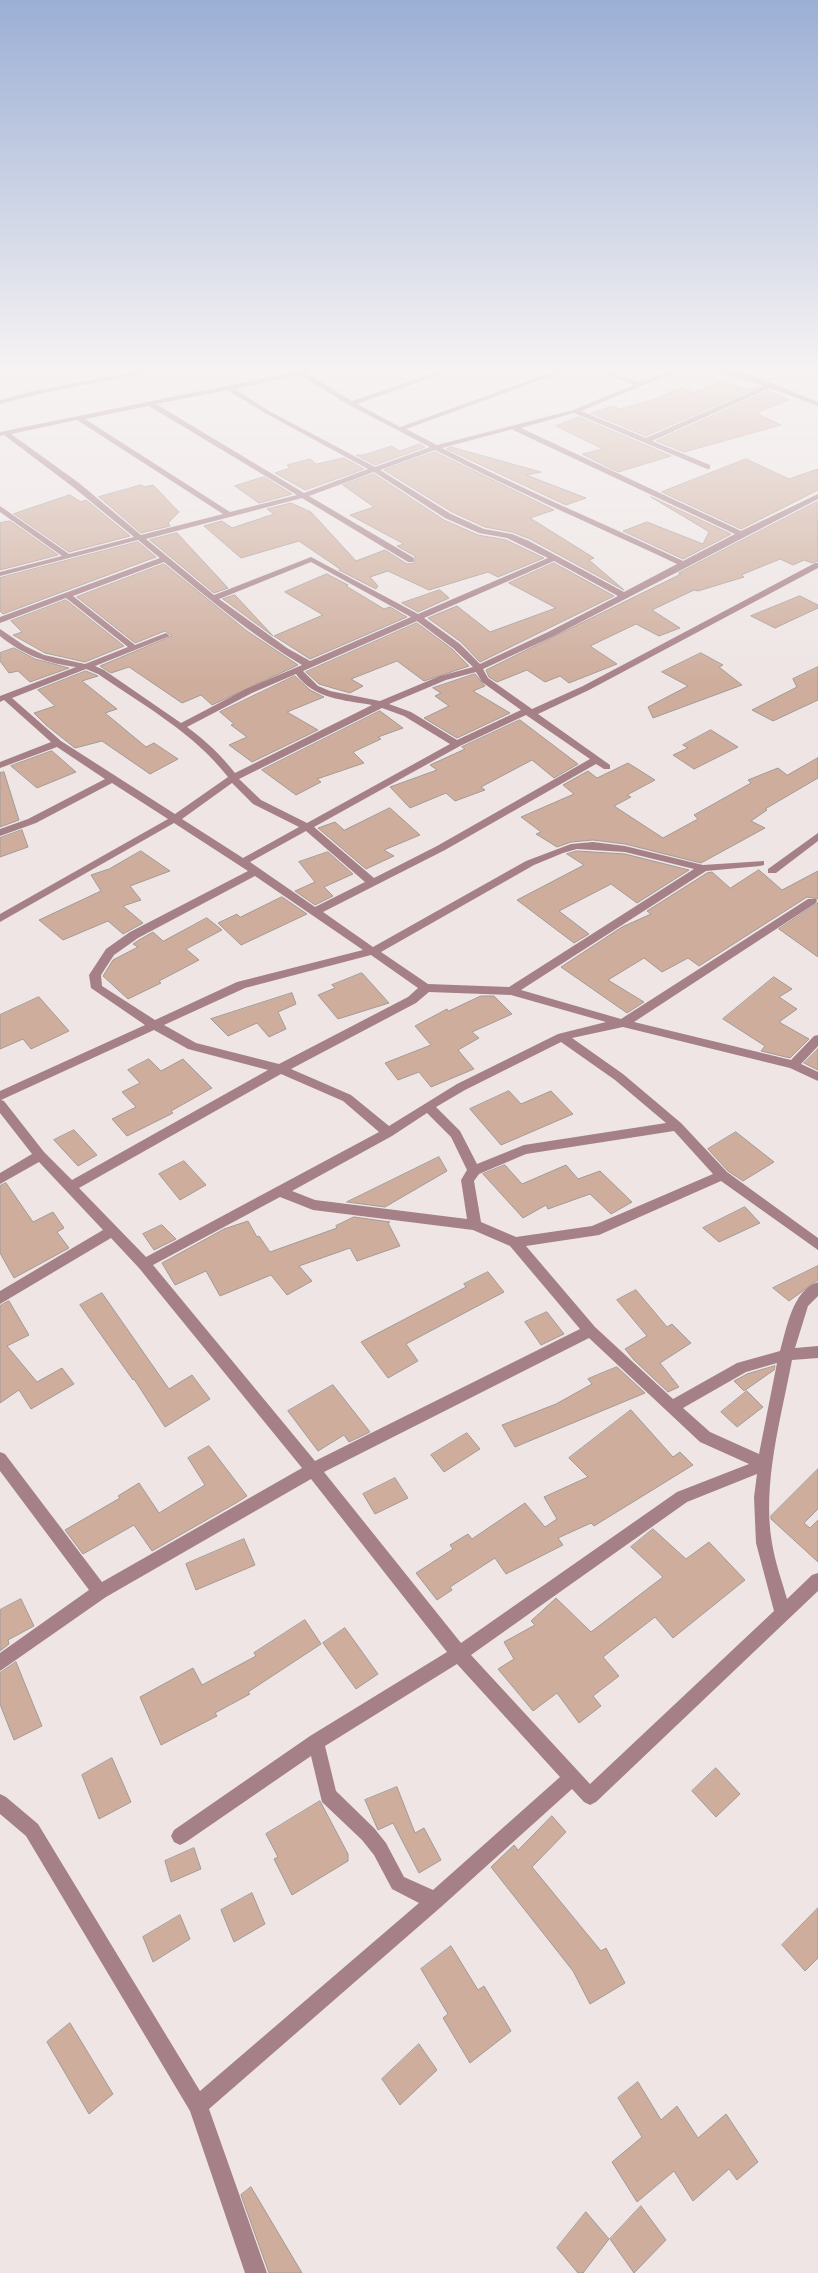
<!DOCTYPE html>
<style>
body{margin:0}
canvas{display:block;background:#eee5e4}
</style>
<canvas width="818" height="2273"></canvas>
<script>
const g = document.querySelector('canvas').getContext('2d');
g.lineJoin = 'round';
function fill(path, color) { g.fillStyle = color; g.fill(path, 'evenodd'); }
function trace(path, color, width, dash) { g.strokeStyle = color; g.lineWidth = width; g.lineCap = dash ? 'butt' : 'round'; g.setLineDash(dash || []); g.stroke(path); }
const building = new Path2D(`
 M723,381L748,390L758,387L646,436L591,413L613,406L619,409L650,401L682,388L693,393Z
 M768,391L789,400L756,413L781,425L684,452L657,441Z
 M579,417L671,456L618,472L582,454L603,449L556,426Z
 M420,444L425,447L375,465L356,455H364L392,446L399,451Z
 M451,447L541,472L526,475L586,498L566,505L447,449Z
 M435,452L554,510L530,518L594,558L589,560L624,590L530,539L512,532L485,527L452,512L384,470Z
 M344,458L364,469L305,490L275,473L290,468L287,465L310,459L316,464Z
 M746,459L789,479L818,469V490L741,529L662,492Z
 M374,474L444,520L478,535L506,540L544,558L498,577L488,572L429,590L388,571L370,577L378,586L376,589L339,570L340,569L299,541L241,558L204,526L222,521L232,528L274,514L267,509L291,503L311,512L356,561L385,550L407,564L415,563V556L397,546L404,544L350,515L374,507L343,485Z
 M264,477L292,494L259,503L235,486Z
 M142,485L144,487L153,485L179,512L168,523L170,526L141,533L99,497Z
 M70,495L81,502L86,500L130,536L69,552L14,514Z
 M651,497L731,534L683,559L623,531L647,522L703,544L709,532Z
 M817,502L818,561L812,563L804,560L793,565L780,559L741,575L744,577L698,591L694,590L652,610L680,628L659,636L636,624L590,646L617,664L569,683L560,676L545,682L527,670L497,682L489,677L486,670L681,574L679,573Z
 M10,521L58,555L0,570V523Z
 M177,533L228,588L214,593L150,540Z
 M138,542L156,557L3,614L0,611V578Z
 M554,563L614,596L480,662L461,642L428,618L457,606L490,632L556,608L509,583Z
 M164,564L247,631L298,665L212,705L201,695L182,703L129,667L111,673L100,666L172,636L165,631L135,643L77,597Z
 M327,574L348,585L346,586L384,609L390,607L407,617L310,659L274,636L323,615L285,592Z
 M440,590L449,598L418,612L402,603Z
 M235,595L273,636L223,599Z
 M800,596L818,605V608L775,628L751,616Z
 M66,600L124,646L85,662L45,653L13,635L22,632L11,621Z
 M417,623L452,649L469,666L424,681L397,661L351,679L363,686L350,693L319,684L306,672Z
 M14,648L35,659L69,668L30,682L18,671L9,673L0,661V653Z
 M701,653L723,665L719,667L742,685L653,718L648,707L688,686L662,672Z
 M818,667V700L773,721L752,710L797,687L793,679Z
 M86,671L98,676L82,681L117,709L105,713L146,747L154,743L178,759L150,774L102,741L75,748L46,725L34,713L55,706L38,690Z
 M475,674L485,686L473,691L510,713L457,738L424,718L449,706L435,696L441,693L433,688Z
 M295,676L310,690L324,697L287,712L318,730L252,762L229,745L247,737L231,725L234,724L220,712Z
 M380,711L403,728L378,737L381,739L353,752L364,763L317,779L321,782L296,795L262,770Z
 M520,720L578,764L554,778L532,760L481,787L485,790L455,801L446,793L410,808L390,787L437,770L430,765L465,749L462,747Z
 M711,730L738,747L694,769L673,755L688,748L683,745Z
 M52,751L76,772L37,788L11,766Z
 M818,758V778L765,809L767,810L751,821L765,828L701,863L625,844L593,840L571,842L557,847L536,834L541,832L521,817L574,794L563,785L588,771L597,778L628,763L655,780L627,795L631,797L614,806L663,838L698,819L694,815L751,783L748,780L778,768L787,775Z
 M4,772L19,820L0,827V773Z
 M390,808L420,835L384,850L394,856L366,869L318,828L335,822L344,830Z
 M22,830L28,847L0,857V838Z
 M141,851L170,871L130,886L141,900L123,906L143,923L123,934L108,921L63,940L39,920L101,891L91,875L109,869Z
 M577,851L625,854L689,870L637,903L611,884L559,911L589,934L574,943L517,900L584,865L567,854Z
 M328,852L353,874L324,887L333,896L315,905L295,891L315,882L299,862Z
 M759,870L782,890L818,871V899L807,897L699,966L688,958L662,972L644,958L608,980L644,1002L627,1013L561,967L622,927L651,914L647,911L707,873L712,872L730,888Z
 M282,897L307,914L241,945L218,923L237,914L240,917Z
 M818,903V957L779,929Z
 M207,918L222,930L186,949L199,960L159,981L161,983L128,999L103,976L113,960L138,947L133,944L139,940L153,932L163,941Z
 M362,973L389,1003L338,1019L318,995L335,988L332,985Z
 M774,977L792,989L779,997L797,1009L779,1022L809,1039L790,1058L761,1051L765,1046L723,1019Z
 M292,993L296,1004L278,1012L286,1029L269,1037L257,1023L228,1036L211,1019Z
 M481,996H494L512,1014L472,1032L479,1038L458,1050L474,1069L431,1087L419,1072L398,1080L385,1063L431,1045L415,1026L447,1009L448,1011Z
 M39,997L69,1031L31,1049L23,1039L0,1049V1015Z
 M818,1049V1070L804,1063Z
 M149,1059L161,1071L183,1059L212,1088L171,1111L173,1113L127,1136L112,1119L136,1107L122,1092L140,1083L128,1070Z
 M509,1091L521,1104L551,1091L573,1114L501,1145L470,1109Z
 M74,1130L97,1155L78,1166L54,1140Z
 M736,1132L774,1162L743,1181L728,1171L708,1149Z
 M439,1157L447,1171L385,1207L347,1202Z
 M184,1161L206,1185L180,1200L159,1174Z
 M505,1165L522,1184L566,1165L578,1179L600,1171L632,1202L611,1214L590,1194L548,1209L546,1205L523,1218L483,1174Z
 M6,1183L33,1222L53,1212L64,1228L57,1232L69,1248L14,1278L0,1253V1186Z
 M745,1207L760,1223L719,1242L703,1228Z
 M354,1217L390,1222L388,1223L400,1246L357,1261L350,1248L299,1266L312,1281L287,1295L271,1275L220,1296L206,1271L175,1285L162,1263L224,1229L248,1221L257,1237L259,1236L270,1252L337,1228L336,1226Z
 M162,1225L176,1239L154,1250L143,1234Z
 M818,1266V1280L789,1301L773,1288Z
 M488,1272L504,1292L406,1344L418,1361L388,1378L361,1342L466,1287L464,1284Z
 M636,1290L667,1327L672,1324L691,1343L660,1363L679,1387L668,1392L634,1360L625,1349L647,1336L617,1300Z
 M102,1293L169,1389L192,1375L210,1399L165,1427L134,1379L133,1380L80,1305Z
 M9,1301L29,1335L7,1346L37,1382L62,1368L74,1384L31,1409L19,1390L0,1403V1306Z
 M547,1312L564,1334L541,1345L525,1322Z
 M775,1366L774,1370L744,1391L734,1381L747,1374Z
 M617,1367L645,1393L515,1447L502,1425L556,1404L592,1384L588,1379Z
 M333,1385L370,1432L349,1442L344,1435L318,1451L288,1411Z
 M747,1391L763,1407L737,1427L721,1412Z
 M631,1410L673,1457L680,1452L693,1465L594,1526L591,1523L558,1538L563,1545L506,1574L495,1558L450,1587L452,1590L437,1600L416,1573L453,1549L450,1545L468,1534L472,1539L525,1503L545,1527L557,1519L544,1497L588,1477L569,1458Z
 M467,1433L480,1449L444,1472L431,1455Z
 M209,1446L247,1496L236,1503L152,1551L134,1525L83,1554L65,1530L120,1498L118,1496L139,1483L159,1513L205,1485L188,1458Z
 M818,1469V1509L804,1523L810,1528L818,1520V1562L771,1519V1516Z
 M395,1478L408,1498L375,1514L363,1494Z
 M653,1529L686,1559L709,1542L745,1580L673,1638L655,1617L603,1657L619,1676L593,1696L601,1706L579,1723L557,1693L533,1711L498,1669L514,1659L504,1642L535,1625L531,1621L556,1598L591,1632L663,1577L631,1547Z
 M244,1539L255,1565L196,1590L186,1564Z
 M21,1599L34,1626L8,1640L9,1644L0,1651V1610Z
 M305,1620L321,1644L248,1692L250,1694L215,1713L217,1716L161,1745L140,1697L193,1668L202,1685L256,1656L254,1653Z
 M345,1628L378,1674L356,1689L323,1643Z
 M16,1662L42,1726L14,1740L0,1704V1673Z
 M112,1758L131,1802L99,1819L82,1775Z
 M716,1768L740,1794L716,1817L692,1791Z
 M397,1787L415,1833L424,1828L441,1860L419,1873L393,1823L378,1830L365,1800Z
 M320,1801L348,1854V1861L292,1895L274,1859L278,1857L266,1834Z
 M552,1816L566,1832L532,1867L601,1951L606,1948L625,1983L590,2004L573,1971L491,1867L514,1845L518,1850Z
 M194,1848L201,1869L171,1882L165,1861Z
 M252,1893L265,1924L234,1942L221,1910Z
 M818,1908V1958L805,1971L782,1945Z
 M180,1915L190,1939L153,1962L143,1937Z
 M451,1946L478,1990L484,1986L511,2031L470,2063L443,2018L448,2014L421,1969Z
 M70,2023L113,2094L89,2114L47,2042Z
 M419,2044L437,2070L400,2105L382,2079Z
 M638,2082L661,2120L677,2106L698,2138L726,2114L758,2162L737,2180L729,2169L693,2201L674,2171L637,2202L612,2162L642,2137L618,2098Z
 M251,2187L302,2273H269L241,2195Z
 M641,2206L666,2240L634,2273L610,2239Z
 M586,2212L609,2239L583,2273H578L557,2248Z`);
fill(building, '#cead9c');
trace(building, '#a29b97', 1);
fill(new Path2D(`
 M9,366H21L0,372V368Z
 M167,366H180L43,393L0,404V400L43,389Z
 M312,366H320L306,373L352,401L455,366H464L357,404L400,427L570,366H579L406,429L437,445L573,410L634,385L587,366H596L639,383L681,366H690L581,411L646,438L764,386L702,366C741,366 782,388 818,402V406L770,388L652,441L710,465V469H707L574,413L521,428L741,531L818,494V499L554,636L483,669L488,678L532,709L583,686L815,563H818V568L589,690L538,714L610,765V769H604L596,764L445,850L323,912L373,947L526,861L571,844L593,842L625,846L703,865L764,861V865L760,866L706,871L521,990L621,1019L808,899H816L817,901L816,903L634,1022L791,1060L814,1036L818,1035V1046L801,1064L818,1072V1081L790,1068L623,1027L572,1038L623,1074L681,1123L727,1172L818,1238V1250L721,1181L599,1235L526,1246L595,1327L673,1399L737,1363L780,1351C787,1328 792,1291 818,1282V1296L808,1306L795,1348L818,1346V1358L792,1360C781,1419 762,1483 772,1543C775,1562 782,1581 787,1599L812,1575L818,1573V1591L596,1802L590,1805L584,1802L572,1789L441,1907L209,2109L267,2273H245L190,2111L26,1836L0,1814V1794L6,1797L38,1824L200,2091L419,1903L392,1889L374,1855L362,1840L322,1802L311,1756L186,1842L180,1845L174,1842L171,1836L174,1830L310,1736L447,1652L311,1479L106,1597L0,1671V1653L89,1590L0,1471V1452L5,1454L102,1582L302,1468L139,1268L111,1238L0,1304V1291L103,1230L39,1162L0,1184V1173L32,1154L0,1113V1091L145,1025L91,988L89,975L106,949L130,932L248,871L174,823L0,922V914L168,819L112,783L36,823L0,836V829L28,819L105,779L57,747L0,768V762L51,742L4,700L0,702V696L76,667C46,663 23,655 0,636V629L25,646L44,655L85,664L128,647L66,598L0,623V617L160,558L138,540L0,576V572L62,556L0,512V506L69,554L134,537L73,487L4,435L0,436V432L299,371ZM300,375L349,405L430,447L375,467L269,411L235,389ZM227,390L265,413L368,469L304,493L156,404ZM149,406L297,495L230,512L85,419ZM77,420L223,514L141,535L79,483L11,434ZM513,429V430L735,534L683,561C603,523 521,489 442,448ZM435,450C515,491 596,526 677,564L624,592L529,541L512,534L484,529L451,514L380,470ZM374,472L445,518L479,533L507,538L548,558L418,614L311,557L214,595L146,539L302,498L408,562H414V558L309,496ZM554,561L618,596L548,632L480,664L460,644L424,618ZM164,562C208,598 253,636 302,665L246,689L181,723L104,670L95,666L170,636L166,633L135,645L73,596ZM311,562L411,617L310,661L287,648L219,599ZM417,621L453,648L473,667L440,676L380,701L330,691L318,686L303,671ZM86,669L98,674C143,705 194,733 228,777L175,814L61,741L12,698ZM476,672L482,682L521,710L457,740L411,712L389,704L446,680ZM296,674C314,699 344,700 372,705L235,773C221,755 206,741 187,727L252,693ZM382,708L404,716L450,744L307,823L261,800L239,779ZM526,715L590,759L437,846L374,878L314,827L460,746ZM232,783L253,804L299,827L243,858L182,819ZM306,831L365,882L315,907L250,862ZM577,849L625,852L694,869L509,987L428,984L381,952L534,865L563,853ZM255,876L363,950L237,982L155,1020L102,986L101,975L114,955L138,938ZM371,955L418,988L408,997L279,1064L196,1043L164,1025L245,988ZM429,992L511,995L606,1022L558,1034L457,1084L389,1126L351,1095L291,1069L416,1003ZM154,1030L188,1049L268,1070L72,1180L44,1152L4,1101L1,1100ZM561,1042L615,1080L666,1123L524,1145L477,1164L460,1131L436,1107L465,1090ZM281,1074L343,1101L379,1132L146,1257L79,1188ZM427,1113L451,1137L467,1170L461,1180L467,1219L315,1200L292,1191L392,1136ZM674,1131L713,1174L592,1226L516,1237L481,1222L474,1181L479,1174L526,1154ZM280,1197L313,1210L473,1230L510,1246L580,1329L315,1461L153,1265ZM589,1338L700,1442L749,1464L677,1492L461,1643L324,1472ZM777,1363L759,1454L710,1432L683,1408L746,1372ZM757,1474L754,1497L756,1543L774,1611L590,1784L471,1655L687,1502ZM457,1664L560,1777L433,1890L404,1877L386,1843L374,1828L336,1791L325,1746Z
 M818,833V841L776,873H768V869Z`), '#a68087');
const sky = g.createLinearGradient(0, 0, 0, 684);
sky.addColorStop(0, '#9bafd5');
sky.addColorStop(0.54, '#f7f3f3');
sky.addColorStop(1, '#f7f3f300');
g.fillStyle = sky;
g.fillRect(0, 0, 818, 684);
</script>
